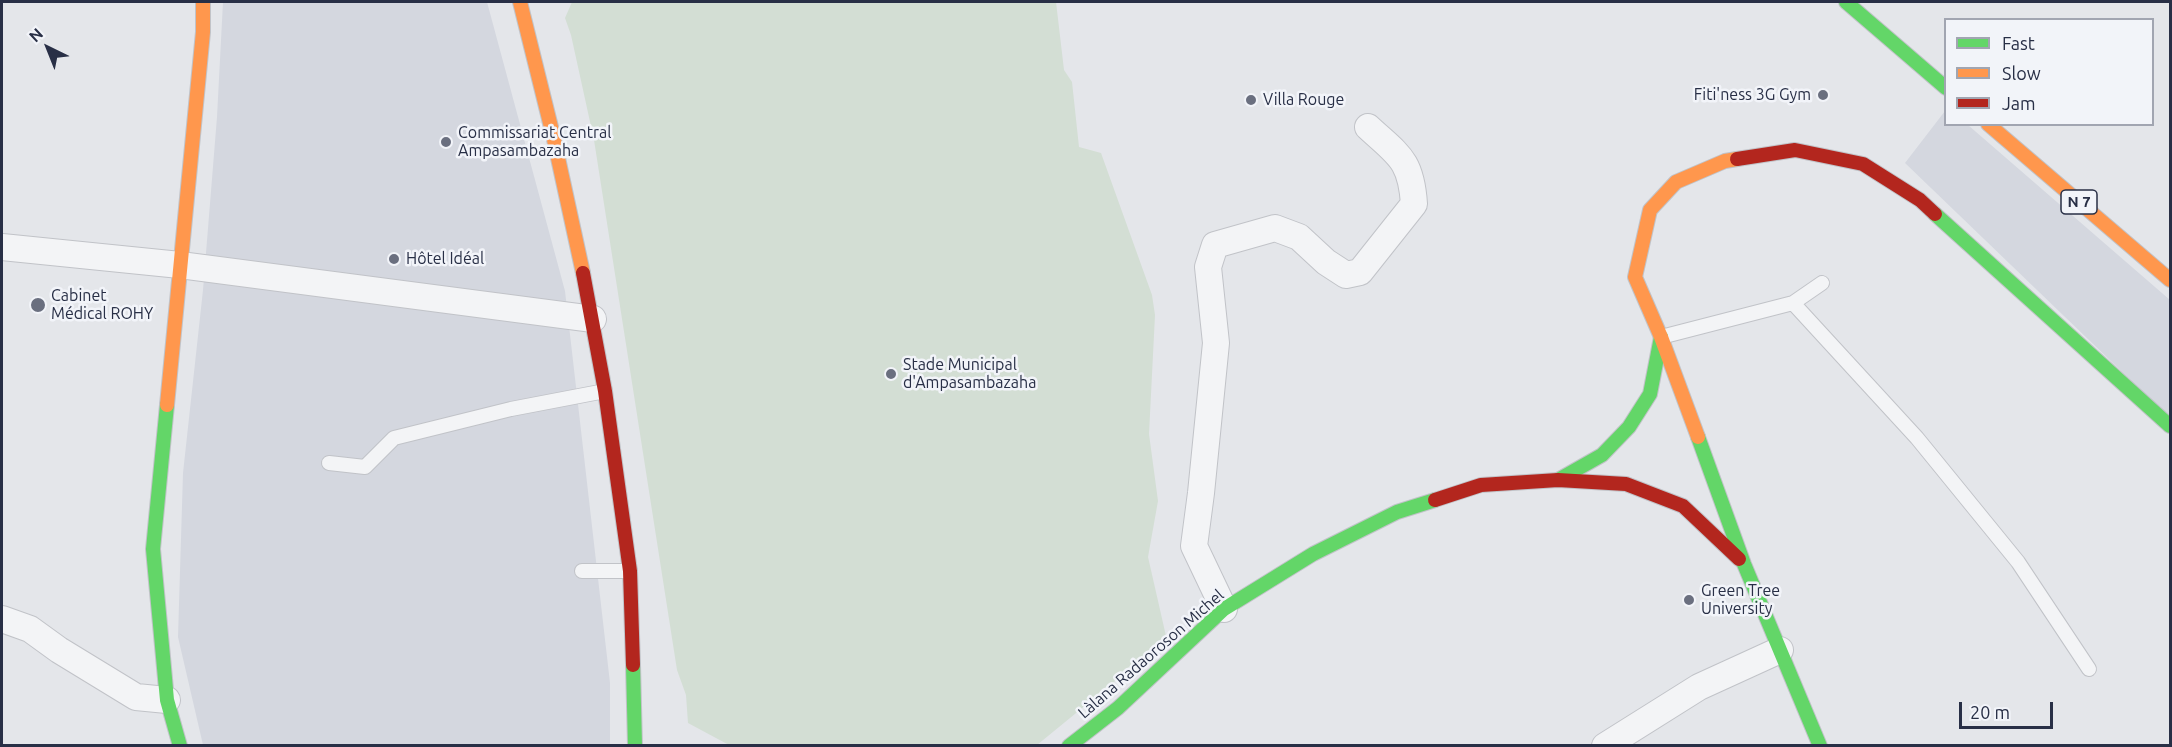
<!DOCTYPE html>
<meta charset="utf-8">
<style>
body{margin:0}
#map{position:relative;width:2172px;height:747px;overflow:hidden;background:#e4e6ea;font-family:Ubuntu,sans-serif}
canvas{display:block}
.frame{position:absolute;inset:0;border:3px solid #282f46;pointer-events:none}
.legend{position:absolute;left:1944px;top:18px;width:210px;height:108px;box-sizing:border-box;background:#f2f4f9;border:2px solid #a1a5b1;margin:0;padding:8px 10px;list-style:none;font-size:18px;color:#282f46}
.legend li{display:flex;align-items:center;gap:12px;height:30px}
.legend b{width:30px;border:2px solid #a1a5b1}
.north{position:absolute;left:18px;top:18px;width:60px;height:60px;-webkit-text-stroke:4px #f2f4f9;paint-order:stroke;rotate:317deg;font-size:16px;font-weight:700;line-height:24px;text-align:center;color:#282f46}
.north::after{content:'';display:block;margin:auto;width:21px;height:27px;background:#282f46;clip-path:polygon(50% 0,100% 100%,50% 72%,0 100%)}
.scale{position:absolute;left:1959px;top:702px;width:94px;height:27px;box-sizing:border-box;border:3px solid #282f46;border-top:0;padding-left:8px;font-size:18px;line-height:21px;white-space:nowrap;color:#282f46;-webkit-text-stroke:4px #f2f4f9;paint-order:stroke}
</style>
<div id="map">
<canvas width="2172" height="747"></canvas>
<div class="frame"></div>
<ul class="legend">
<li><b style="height:8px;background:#63d668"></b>Fast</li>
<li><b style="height:8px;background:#ff974d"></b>Slow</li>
<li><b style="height:8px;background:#b3261e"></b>Jam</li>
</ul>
<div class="north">N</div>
<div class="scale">20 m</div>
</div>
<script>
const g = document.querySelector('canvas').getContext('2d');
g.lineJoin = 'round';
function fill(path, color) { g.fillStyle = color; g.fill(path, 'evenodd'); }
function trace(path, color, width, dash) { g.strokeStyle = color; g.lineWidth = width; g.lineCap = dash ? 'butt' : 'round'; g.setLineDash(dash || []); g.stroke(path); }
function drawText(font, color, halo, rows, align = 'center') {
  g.font = font + ' Ubuntu,sans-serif'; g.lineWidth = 5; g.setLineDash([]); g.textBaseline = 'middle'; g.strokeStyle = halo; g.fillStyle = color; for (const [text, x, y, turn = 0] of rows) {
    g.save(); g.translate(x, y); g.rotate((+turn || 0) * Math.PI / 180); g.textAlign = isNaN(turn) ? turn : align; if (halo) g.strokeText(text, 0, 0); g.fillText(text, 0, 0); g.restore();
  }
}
fill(new Path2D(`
 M223,2H487L565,291L610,683V745H203L178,637L183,473L203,290L217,117Z
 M1945,111L1946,124L1968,125L2170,300V418L1905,163Z`), '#d4d7df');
fill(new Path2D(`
 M572,2H1056L1064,70L1072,82L1079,147L1101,153L1152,295L1155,315L1149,434L1158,501L1148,557L1166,636L1136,664L1037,745H729L688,723L686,695L677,670L594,140L571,35L565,18Z`), '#d3ded4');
const lane = new Path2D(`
 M1793,303L1917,438L2018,562L2089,669
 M1661,337L1793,303L1822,283
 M329,463L365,467L394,438L511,409L605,391
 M582,571H630`);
const street = new Path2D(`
 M2,247L180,265L593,319
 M1224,609L1194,546L1201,493L1216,343L1208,267L1215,245L1275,228L1299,237L1326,262L1346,275L1360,272L1414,204C1411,159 1398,155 1368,127
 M2,619L30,629L59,650L136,697L167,700
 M1605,746L1699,687L1780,650`);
const fast = new Path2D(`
 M1846,2L1946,88
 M1935,214L2170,426
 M167,405L153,549L167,700L180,746
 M1698,437L1744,564L1820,746
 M1558,480L1602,455L1629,427L1650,394L1661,337
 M633,665L635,746
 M1069,746L1118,708L1224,609L1313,554L1397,512L1435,500`);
const slow = new Path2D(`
 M520,2L553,135L583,273
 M1988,124L2170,280
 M167,405L203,32V2
 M1698,437L1661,337L1635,277L1650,210L1676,182L1725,161L1737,159`);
const jam = new Path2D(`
 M1737,159L1795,150L1863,164L1920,200L1935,214
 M583,273L605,391L630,571L633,665
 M1435,500L1481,485L1558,480L1626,484L1683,506L1739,559`);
trace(lane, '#c1c3c8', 16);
trace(street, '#c1c3c8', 28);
trace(fast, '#c1c3c8', 16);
trace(slow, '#c1c3c8', 16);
trace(jam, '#c1c3c8', 16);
trace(lane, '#f3f4f6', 14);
trace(street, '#f3f4f6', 26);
trace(fast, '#63d668', 14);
trace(slow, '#ff974d', 14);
trace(jam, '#b3261e', 14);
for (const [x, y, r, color] of [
 [1823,95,6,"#6a6f7f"],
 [1251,100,6,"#6a6f7f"],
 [446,142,6,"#6a6f7f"],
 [394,259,6,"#6a6f7f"],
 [38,305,8,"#6a6f7f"],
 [891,374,6,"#6a6f7f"],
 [1689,600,6,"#6a6f7f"]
]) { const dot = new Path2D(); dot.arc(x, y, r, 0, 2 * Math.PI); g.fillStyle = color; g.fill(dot); trace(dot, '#f2f4f9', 2); }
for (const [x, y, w] of [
 [2079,202,36]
]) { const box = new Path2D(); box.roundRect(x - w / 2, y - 12, w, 24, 4.5); g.fillStyle = '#f2f4f9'; g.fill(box); trace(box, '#282f46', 1.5); }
drawText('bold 15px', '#282f46', null, [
 ["N 7",2079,202]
]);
drawText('16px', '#282f46', '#f2f4f9', [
 ["Fiti'ness 3G Gym",1811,95,"right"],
 ["Villa Rouge",1263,100],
 ["Commissariat Central",458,133],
 ["Ampasambazaha",458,151],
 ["Hôtel Idéal",406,259],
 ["Cabinet",51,296],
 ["Médical ROHY",51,314],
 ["Stade Municipal",903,365],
 ["d'Ampasambazaha",903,383],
 ["Green Tree",1701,591],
 ["University",1701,609]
], 'left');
drawText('16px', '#282f46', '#f2f4f9', [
 ["Làlana Radaoroson Michel",1151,654,-41]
]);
</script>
